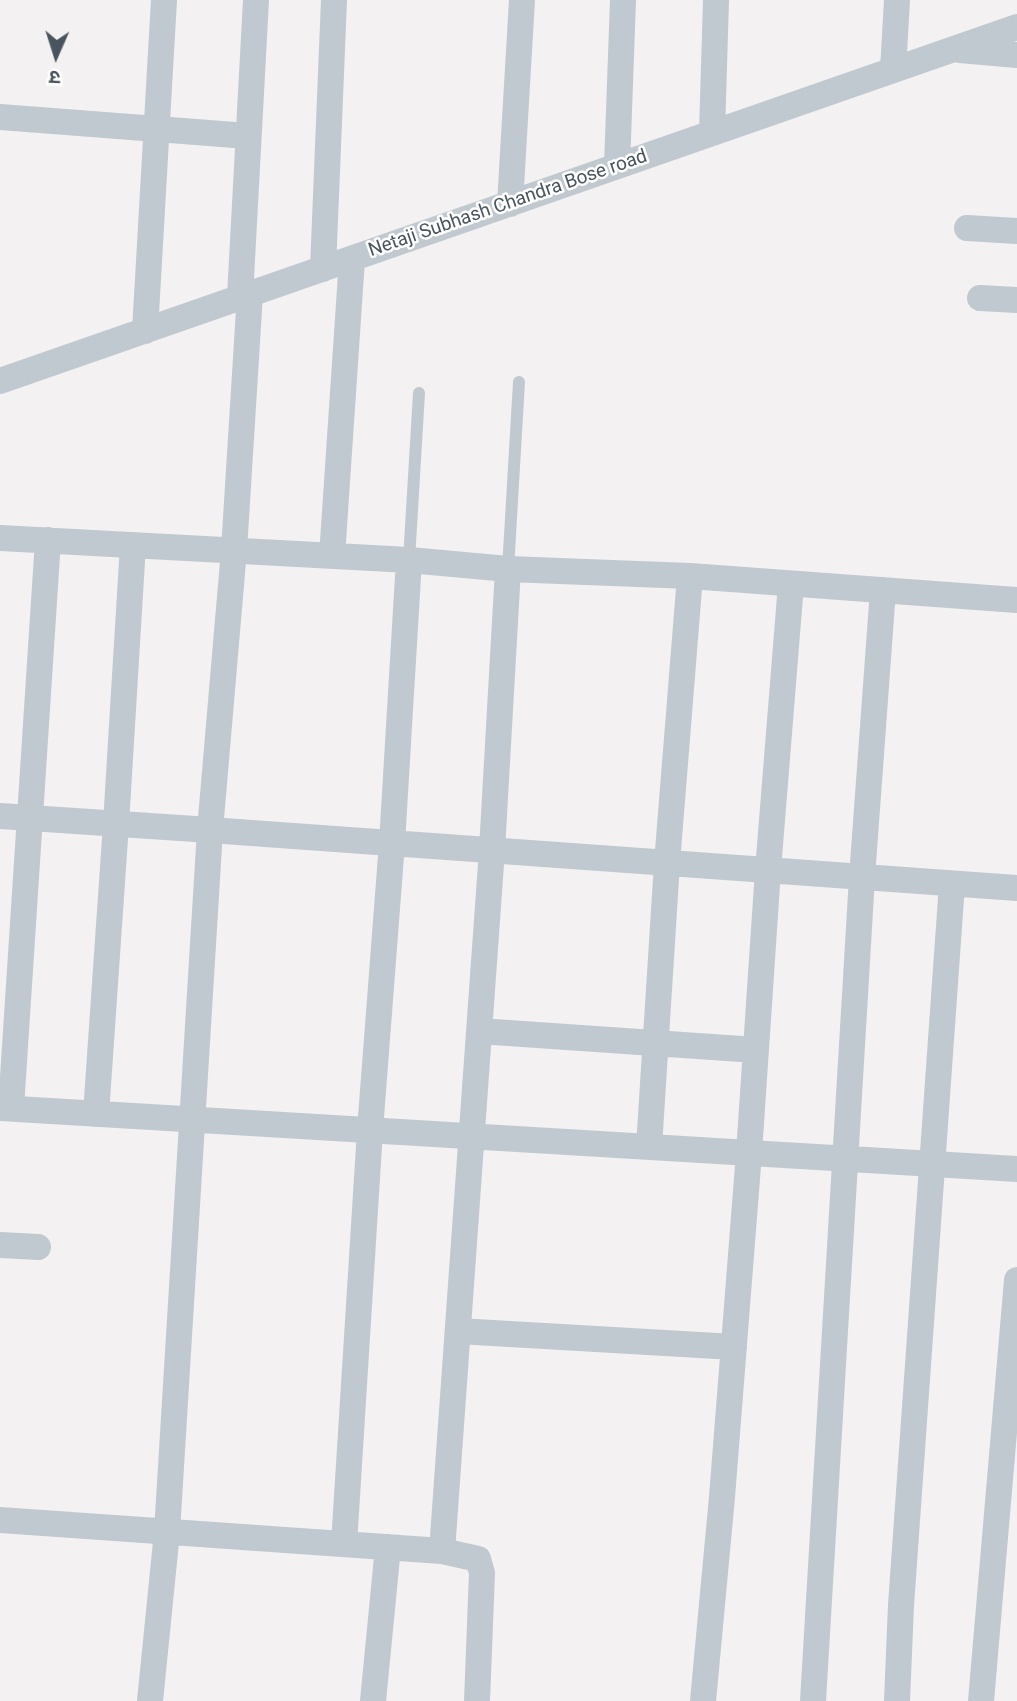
<!DOCTYPE html>
<meta charset="utf-8">
<style>
body{margin:0}
#map{position:relative;width:1017px;height:1701px;overflow:hidden;background:#f3f1f1;font-family:Roboto,"Noto Sans Devanagari",sans-serif}
canvas{display:block}
.north{position:absolute;left:21px;top:21px;width:70px;height:70px;-webkit-text-stroke:5px #fff;paint-order:stroke;rotate:183deg;font-size:19px;font-weight:700;line-height:28px;text-align:center;color:#49555e}
.north::after{content:'';display:block;margin:auto;width:24px;height:32px;background:#49555e;clip-path:polygon(50% 0,100% 100%,50% 72%,0 100%)}
</style>
<div id="map">
<canvas width="1017" height="1701"></canvas>
<div class="north">उ</div>
</div>
<script>
const g = document.querySelector('canvas').getContext('2d');
g.lineJoin = 'round';
function trace(path, color, width, dash) { g.strokeStyle = color; g.lineWidth = width; g.lineCap = dash ? 'butt' : 'round'; g.setLineDash(dash || []); g.stroke(path); }
function drawText(font, color, halo, rows, align = 'center') {
  g.font = font + ' Roboto,sans-serif'; g.lineWidth = 5; g.setLineDash([]); g.textBaseline = 'middle'; g.strokeStyle = halo; g.fillStyle = color; for (const [text, x, y, turn = 0] of rows) {
    g.save(); g.translate(x, y); g.rotate((+turn || 0) * Math.PI / 180); g.textAlign = isNaN(turn) ? turn : align; if (halo) g.strokeText(text, 0, 0); g.fillText(text, 0, 0); g.restore();
  }
}
trace(new Path2D(`
 M409,560L419,393
 M508,569L519,382`), '#bfc9cf', 12);
trace(new Path2D(`
 M960,50L1017,55
 M893,70L897,0
 M0,117L248,136
 M712,133L716,0
 M617,166L623,0
 M510,204L522,0
 M967,228L1017,231
 M323,269L334,0
 M240,297L256,0
 M980,298L1017,300
 M145,331L164,0
 M0,381L1017,27
 M0,538L409,560L508,569L690,576L1017,600
 M332,556L352,259
 M0,816L210,830L1017,888
 M479,1031L756,1050
 M0,1108L1017,1169
 M11,1108L48,540
 M96,1114L116,824L133,545
 M649,1147L667,863L690,576
 M0,1245L38,1247
 M458,1331L734,1347
 M0,1520L442,1551L478,1559L482,1573L477,1701
 M344,1544L370,1130L392,843L409,560
 M442,1551L492,850L508,569
 M150,1701L167,1532L210,830L234,550L250,294
 M373,1701L388,1547
 M703,1701L722,1497L749,1153L768,870L791,584
 M813,1701L862,877L883,590
 M897,1701L901,1605L952,884
 M981,1701L1017,1280`), '#bfc9cf', 26);
drawText('19px', '#49555e', '#fff', [
 ["Netaji Subhash Chandra Bose road",508,204,-19]
]);
</script>
